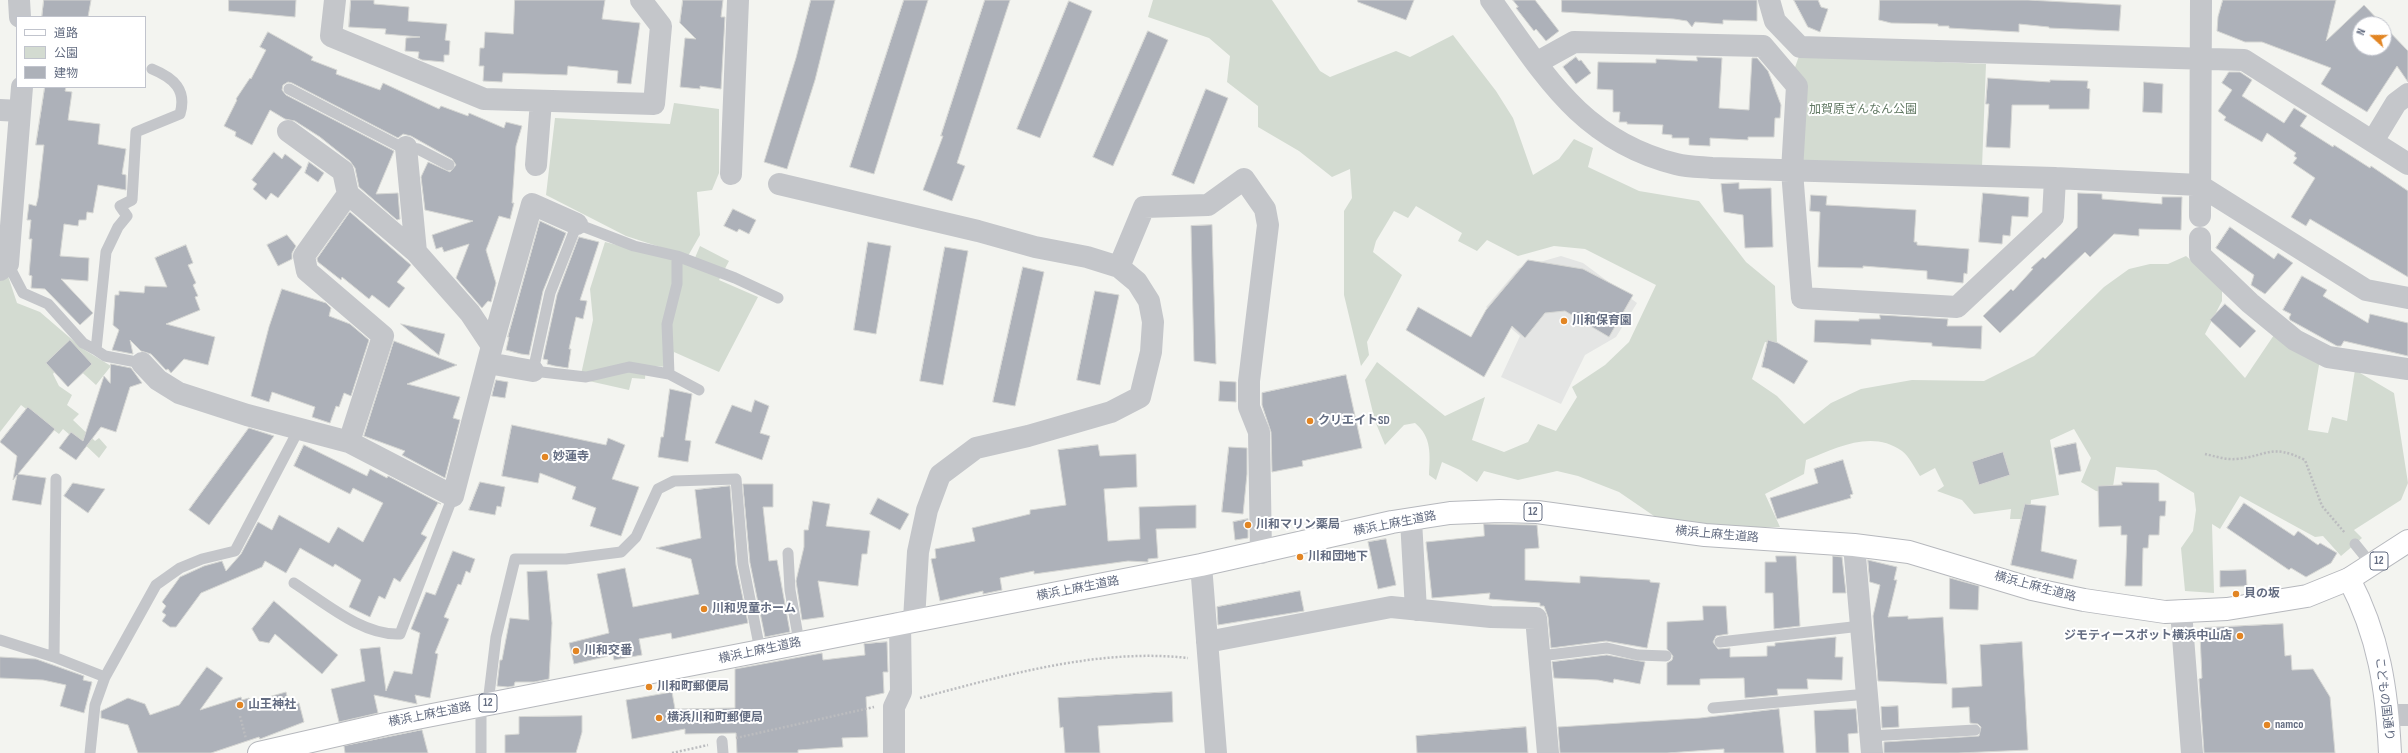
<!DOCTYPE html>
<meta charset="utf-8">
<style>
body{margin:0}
#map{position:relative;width:2408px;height:753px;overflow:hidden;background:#f3f4f0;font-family:"Sofia Sans Condensed","Noto Sans JP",sans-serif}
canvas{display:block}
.legend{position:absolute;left:16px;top:16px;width:130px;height:72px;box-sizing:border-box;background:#fff;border:1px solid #c1c4cd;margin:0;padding:5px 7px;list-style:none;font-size:12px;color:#636c81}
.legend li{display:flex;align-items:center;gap:8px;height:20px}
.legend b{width:20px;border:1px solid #c1c4cd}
.north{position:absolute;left:2352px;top:16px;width:40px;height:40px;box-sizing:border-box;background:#fff;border:1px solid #c1c4cd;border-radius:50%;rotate:291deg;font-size:11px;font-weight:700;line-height:16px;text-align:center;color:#636c81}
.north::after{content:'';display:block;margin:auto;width:14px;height:18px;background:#e28523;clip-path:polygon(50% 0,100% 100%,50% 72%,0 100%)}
</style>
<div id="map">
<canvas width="2408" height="753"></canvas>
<ul class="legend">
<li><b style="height:5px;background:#fff"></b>道路</li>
<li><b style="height:11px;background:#d3dbd1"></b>公園</li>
<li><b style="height:11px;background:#adb1b9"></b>建物</li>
</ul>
<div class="north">N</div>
</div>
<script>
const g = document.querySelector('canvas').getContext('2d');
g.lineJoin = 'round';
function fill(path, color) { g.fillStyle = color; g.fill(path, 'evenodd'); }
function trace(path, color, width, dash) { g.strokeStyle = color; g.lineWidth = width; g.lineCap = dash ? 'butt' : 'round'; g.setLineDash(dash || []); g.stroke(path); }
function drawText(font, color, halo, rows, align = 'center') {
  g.font = font + ' "Sofia Sans Condensed","Noto Sans JP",sans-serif'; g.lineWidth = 4; g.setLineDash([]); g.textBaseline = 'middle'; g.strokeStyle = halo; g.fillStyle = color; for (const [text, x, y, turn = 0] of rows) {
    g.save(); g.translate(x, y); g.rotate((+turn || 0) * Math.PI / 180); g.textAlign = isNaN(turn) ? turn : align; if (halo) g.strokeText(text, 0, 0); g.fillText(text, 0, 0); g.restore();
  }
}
fill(new Path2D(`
 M1561,256L1583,263L1637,303L1616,337L1585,355L1561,404L1501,377L1520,336L1486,307L1519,268Z`), '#e4e5e4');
fill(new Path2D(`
 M1153,0H1272L1320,71L1330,77L1396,51L1410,57L1453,35L1496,91L1513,118L1533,175L1559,159L1574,139L1593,148L1588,167L1639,191L1699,201L1746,262L1775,286L1777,344L1765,342L1752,379L1777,396L1804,424L1831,403L1861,389L1912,380L1984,381L2034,356L2104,287L2129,269L2150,264H2168L2186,256L2222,287V301L2205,334L2245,378L2276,332L2320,359L2308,430L2328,433L2332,417L2347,421L2355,370L2394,393L2408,483L2401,500L2354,530L2362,538L2341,556L2323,536L2315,537L2240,496L2220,529L2212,524L2214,593L2185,591L2181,548L2193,531L2196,510L2194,493L2156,470L2116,467L2112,493L2096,491L2081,482L2091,458L2074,429L2050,440L2059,495L2031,500L2030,519H2010L2011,509L1974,514L1962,500L1937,491L1944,486L1935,468L1920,476C1915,469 1909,456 1902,451C1872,429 1836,448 1806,460L1804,474L1765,494L1780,527L1707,528L1654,516L1619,492L1578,476L1557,471L1518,480L1484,471L1477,482L1460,470L1442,462L1436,480L1429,475C1430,455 1432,437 1415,423L1404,425L1385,445L1375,421L1365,380L1377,362L1445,416L1485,397L1472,440L1504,452L1528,442L1538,424L1556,431L1577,397L1572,387L1605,365L1629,342L1656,285L1585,249L1554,246L1518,256L1487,240L1477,251L1458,241L1462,233L1416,206L1408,218L1394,211L1376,241L1373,252L1402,275L1367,342L1369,355L1361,366L1344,295V211L1352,198L1350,169L1332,177L1299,151L1258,127V106L1227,82L1230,56L1209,38L1148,17Z
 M1799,56L1986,64L1982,167L1800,160L1793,73Z
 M674,103L719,109V173L712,190L697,192L700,235L688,256L626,236L546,195L555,118L670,124Z
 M605,242L681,261L691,267L700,246L729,261L719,280L758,297L719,372L674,352L673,367L646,366L645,379L632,378L629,390L580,379L593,320L590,289Z
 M0,272L7,273L17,303L40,312L83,349L111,366L96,385L64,356L53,374L59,386L72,395L67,405L79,414L73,420L95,441L99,438L107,447L99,458L79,439L77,441L63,429L59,434L21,405L0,432Z`), '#d3dbd1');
const building = new Path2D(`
 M44,0H91L88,17H42Z
 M229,0H296L295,17L229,11Z
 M351,0H374V4L409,7L408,21L447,24L445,40L450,41L449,55H444V62L422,60L418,58L419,52L405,51L406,38L420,37L385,34L386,29L349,27Z
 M515,0H605L602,19L640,23L631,84L617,83L618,71L568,66L567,75L503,73L502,82L483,81L484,66H479L480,48H484L485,32L513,34Z
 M683,0H723L721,17H725L721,89L700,86V89L680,87L685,38L696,39L680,23Z
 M811,0H835L815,80L787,169L764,162L796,58Z
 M904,0H928L874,174L850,167Z
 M985,0H1010L957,163L965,166L952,201L923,190L943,136H941Z
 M1358,0H1414L1406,20L1358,2Z
 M1513,0H1535L1559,31L1546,41L1536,29L1534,31L1516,8L1518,7Z
 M1562,0H1757V21L1723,20V24L1695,22L1692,27L1687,21L1674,19L1562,12Z
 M1794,0H1818L1821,7L1828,9L1820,32L1808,27Z
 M1880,0H2028L2121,5L2119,31L2049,28V27L2019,24V32L1949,28V26H1938V24L1891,23L1879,20Z
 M2223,0H2336L2326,41L2364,5L2382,24H2360V48H2384V26L2408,51V82L2397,66L2367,112L2321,84L2331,68L2262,42H2245L2217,31L2218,17Z
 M1069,1L1092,11L1040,138L1017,129Z
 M1148,31L1168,40L1113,166L1093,157Z
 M268,32L313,57L311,60L337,70L336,74L380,90L383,83L439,109L441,106L468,116L469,113L504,128L506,122L522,126L516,146L512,203H514L510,219L499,216L486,250L496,283L491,302L488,301L482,308L456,278L469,244L444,252L442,247L436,249L432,235L473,221L425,210L421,177L428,162L450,172L456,165L452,159L411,136L403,134L398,138L292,83L288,82L283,85L282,90L286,95L394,151L376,194L398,193L400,219L397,220L359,187L355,168L350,161L320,137L295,121L285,119L270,110L252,145L235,136L236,132L224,126L237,100L236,99L250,78L251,79L266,50L260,47Z
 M1576,57L1579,61L1581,60L1591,73L1576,84L1563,67Z
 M1697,57L1722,58L1719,108L1749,110L1752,58H1757L1768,71L1781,105L1780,118H1775L1774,137H1748V140L1710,138V146L1689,145V138H1672V135L1662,134L1663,125L1627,124V122H1619L1620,112H1613V90L1597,89L1598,62L1656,63V59L1697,61Z
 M2229,72H2240L2252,80L2242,96L2284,123L2294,108L2307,116L2300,126L2333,147L2334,145L2370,168L2371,166L2408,191V277L2310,219L2306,226L2291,217L2315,178L2293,163L2297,158L2294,156L2296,153L2267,133L2262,142L2224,120L2226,117L2218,111L2232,90L2222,83Z
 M1988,78L2050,82V80L2088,81L2087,88L2090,89L2089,109H2049V105H2012L2010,148L1986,147L1989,104H1986Z
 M2144,82L2163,84L2162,113L2143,112Z
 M45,87H66L65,91L72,92L68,120L100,124L98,144L126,149L122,174L126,175V190L98,185L93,213L87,212L86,220H79L78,226L64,224L60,256L89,258L88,281L61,279L93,313L80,325L45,289L31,288L32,276L29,275L32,239H29L31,220H27L29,204L36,206L38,198L44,145H36Z
 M1206,89L1228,98L1194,184L1172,175Z
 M274,152L282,159L285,154L302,167L278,198L271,193L266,200L253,189L257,184L252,180Z
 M309,162L324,173L318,182L305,173Z
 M1739,183V189L1771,188L1773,247L1745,248L1743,215L1724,212L1721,184Z
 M1983,193L2029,197L2028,217L2012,216L2010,236L2003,235L2002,244L1979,242Z
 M2078,193L2102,194V199L2162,204V197H2182L2181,230L2139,229V236L2114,234L2090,257L2085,252L2000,333L1983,316L2011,289L2013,291L2033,269L2031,268L2043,257L2045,259L2077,228Z
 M1811,195L1827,196L1826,205L1916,210L1914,242H1917V245L1969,249L1967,274L1964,273L1963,283L1927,279V271L1863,266V268L1818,267L1820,212L1810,211Z
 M733,209L756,220L749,234L739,229L737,232L724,226Z
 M350,212L411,265L397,282L405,288L389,308L372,295L369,299L342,277L341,280L318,262L317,259Z
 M540,221L566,233L543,291L529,355L521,354L506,350L509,337H508Z
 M1212,225L1216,364L1194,361L1191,226Z
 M2230,227L2274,259L2278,253L2293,263L2265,294L2251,285L2254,275L2216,248Z
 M287,235L296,246L292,253V259L278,266L267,245Z
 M579,237L599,242L580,300L587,301L583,319L576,317L569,349H571L568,368L555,366L547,364L548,360L543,359L557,295Z
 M868,242L891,246L876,334L854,330Z
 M186,245L193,263L188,265L196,283L193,285L198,296L195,297L200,310L166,324L215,337L208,365L184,359L171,373L168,369L166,370L151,354L141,351L130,340L133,354L112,350L119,330L113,325L115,295H119V291L144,293L145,286L167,287L155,258Z
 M945,247L968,251L943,385L920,381Z
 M1528,260L1583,269L1633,295L1609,337L1565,311L1545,313L1525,338L1512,326L1484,377L1406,330L1418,307L1471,337L1486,310Z
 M1023,267L1044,272L1015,406L993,402Z
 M2302,276L2327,290L2323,296L2368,323L2370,314L2408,323V356L2344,341L2341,346H2337L2290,320L2289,318L2291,314L2283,310Z
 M282,289L326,303L331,308L329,316L350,324L369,340L351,396L344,393L339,407L336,406L330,423L312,417L315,407L272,392L269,402L251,396L269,327Z
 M1095,291L1119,295L1100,385L1077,380Z
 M2225,304L2256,331L2240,348L2210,320Z
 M1880,315L1948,319L1947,326H1982L1981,349L1932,346V343L1871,339V345L1814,342L1815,320L1859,321V319H1880Z
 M401,324L445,334L439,355Z
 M70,340L92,364L68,387L46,363Z
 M1768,340L1778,343L1808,361L1794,384L1769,369L1762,367Z
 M394,341L457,365L407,384L460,397L453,418L460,420L445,478L402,455L405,451L364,436Z
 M111,364L131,368L142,383L130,387L116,432L101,427L76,460L59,448L71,432L83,441L104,376L110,383Z
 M1346,375L1362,448L1302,461L1303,466L1272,472L1271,432L1262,405V393Z
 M496,380L508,382L505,398L492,396Z
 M1220,381L1236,382V402L1219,401Z
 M670,389L692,394L685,440L691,441L688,462L658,457L661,437H663Z
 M755,400L769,406L760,433L770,436L762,460L715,443L732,405L751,412Z
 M28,407L55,429L18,474L46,478L41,505L12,500L17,475L13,480L17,456L0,442Z
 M512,425L606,445L608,438L625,445L612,479L639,487L621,536L590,526L596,508L572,499L576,487L540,473L538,483L502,476Z
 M249,428L274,436L209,525L189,510Z
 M2076,443L2081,471L2059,475L2054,448Z
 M304,445L367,476L370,469L387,478L388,476L441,504L438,503L421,534L427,537L400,582L394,578L385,599L379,596L370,617L349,607L361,580L335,564L333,567L300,548L286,573L265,561L262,567L201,593L176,627H170L162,621L166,615L162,612L166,606L162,602L180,577L204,566L222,561L226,571L241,554L258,522L272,530L279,515L329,543L338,527L363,542L383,503L353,488L350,494L294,466Z
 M1098,445L1100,456L1136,454L1137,487L1104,489L1108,541L1140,539L1139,507L1196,505V528L1156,529L1158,558L1148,559V562L1128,561L1034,574V571L1000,578L1002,590L983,594V591L940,601L931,559L936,558L935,549L975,541L972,528L1030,514V510L1066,505L1058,450Z
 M1229,447L1247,448V474L1243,514L1222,512Z
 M2003,452L2010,475L1979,485L1972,462Z
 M1843,460L1853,494L1850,495L1851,498L1777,519L1770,498L1818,483L1814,469Z
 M480,482L505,487L501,507L497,506L495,515L469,510Z
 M2122,482L2159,483V501H2166L2165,516H2160L2159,535H2149L2148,548H2143L2142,586H2125L2127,535H2121V526L2099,527L2098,486L2122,485Z
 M73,483L105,489L88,513L64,496Z
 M743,484H773V507H763L769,561L777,560L790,632L765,637L750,563Z
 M730,486L736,565L748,623L672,639L671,633L639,639L642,655L614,660L613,655L574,664L569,643L609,633L597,574L625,568L633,607L699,594L691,559L656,548L701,538L695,490Z
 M878,498L909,514L900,530L870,514Z
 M813,501L830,504L826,526L870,531L867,554H862L858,586L818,581L824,617L802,620L796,581L804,547V530H808Z
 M2244,503L2294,536L2298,531L2318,545L2320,543L2337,553L2331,563L2306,577L2291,568L2289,570L2227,528Z
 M2025,504L2046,506L2041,551L2077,560L2073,579L2011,565Z
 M1248,519V538L1235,540L1233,522Z
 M1484,524L1537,525L1539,548L1525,549V580L1580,583V576L1650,580V582L1660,583L1647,648L1606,641L1551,648L1548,617L1544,606H1540V603L1489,599L1490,593L1432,598L1426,542L1484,536Z
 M1386,539L1396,585L1378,589L1368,542Z
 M453,551L475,559L470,573L466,571L461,585L458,584L444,617L449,619L435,653L438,654L430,698L415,695L417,704L374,695L378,713L339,722L331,689L365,681L360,649L380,647L386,691L394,671L412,674L420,633L411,629L426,592L435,595Z
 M1776,556H1796L1800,626L1774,629L1773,593H1765V562H1776Z
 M1833,556L1842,557L1846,593H1833Z
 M1868,560L1897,567L1894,580H1897L1888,617L1908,616V619L1943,617L1947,684L1878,681L1873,616L1880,585L1870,582Z
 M2246,570L2247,586L2220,587V571Z
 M547,571L552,623L549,679L534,682H515L514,686L508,687L497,686L500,660H502L510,618L529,620L527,572Z
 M1950,578L1979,586L1978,610L1950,609Z
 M1300,591L1304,611L1218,625L1217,607Z
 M274,601L338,655L322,674L275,634L269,643L259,641L252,629Z
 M1703,606H1726L1728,634L1716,636L1713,642L1718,649L1730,648V657L1767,656V646H1775V643L1836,637L1835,657H1843L1842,680L1807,679L1808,689H1777L1778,695L1745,698L1744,678L1700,679V685H1667V663L1672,660L1673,656L1667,649V622L1703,620Z
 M2283,624L2285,656L2291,655L2292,670L2313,669L2330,697L2335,753H2204L2199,679L2202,678L2200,635L2205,634L2204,628Z
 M887,642L888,672H883L884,693L866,697L868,737L842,738L843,747L798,750V753H737L736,733L685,734V729L632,739L626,700L672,692L675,709L735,708V669L822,653L823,660L865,655L864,644Z
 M2022,642L2028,750L1958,753H1884V742L1979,736L1981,727L1978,724L1970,723L1969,707L1952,708V688L1982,686L1980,645Z
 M1607,655L1645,662L1640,684L1614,679L1613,683L1598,680L1554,678L1552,662Z
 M0,657L36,659L84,676L83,680L92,682L84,713L60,706L66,685L43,680L0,678Z
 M207,667L223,678L200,710L241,697L242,700L249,698L251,702L286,692L289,705L299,703L304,722L260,739L259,737L211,753H138L128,725L101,718V711L128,698L145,704L150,715L179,705Z
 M1172,692L1173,722L1098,726L1100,753H1065L1063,727L1060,728L1058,698Z
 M1898,706L1899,727L1882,728L1881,707Z
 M1779,709L1784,753H1724V749L1667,753H1560L1558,727L1700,718Z
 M1856,709L1858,733L1848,734L1849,753H1816L1814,711Z
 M582,716V732L576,753H505V735L519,734V717Z
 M1526,727L1528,753H1417L1416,736Z
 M422,730L428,753H345L344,746Z`);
fill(building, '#adb1b9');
trace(building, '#d5d6d3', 1);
const secondary = new Path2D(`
 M2349,579C2379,636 2387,690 2390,753`);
const primary = new Path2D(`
 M259,753L386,724L1201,565L1392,522L1450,513L1500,511L1537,512L1705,535L1854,545L1909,552L2032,589L2084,600L2165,612L2227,609L2307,596L2349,579L2408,541`);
trace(secondary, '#b8bac0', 24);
trace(primary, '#b6b8bd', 24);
trace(new Path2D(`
 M2205,454C2214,456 2226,460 2236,459C2269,456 2270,443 2305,460L2322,506L2345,533
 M920,698C1006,675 1099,648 1188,658
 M240,716L246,739
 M736,738L874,707
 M672,753L708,745`), '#bbbcbf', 2.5, [2, 2]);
trace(new Path2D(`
 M289,89L399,146L418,149L449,165
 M8,264L23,293L48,304L83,343L96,350
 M142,363L105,356L96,350L106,252L118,227L127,216L120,206L132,200L136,132L180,114C187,90 174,78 152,69
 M669,374L667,324L677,284V256
 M699,390L669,374L629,367L586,377L533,371L550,293L577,224L634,246L677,256L735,278L778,298
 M2355,544L2372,565
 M788,553L790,590L799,642
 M294,583C325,603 363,636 400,634L453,496
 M0,640L54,657L105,677
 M1720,642L1861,626
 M1540,656L1607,648L1638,655L1666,656
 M54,657L56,479
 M488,703L496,637L515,559H566L621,552L636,537L658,489L674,481L736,479L743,564L760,650
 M481,705V753
 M1713,708L1867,694
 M1870,736L1975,730
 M722,741L723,753
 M90,753L95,705L105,677L156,585L180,568L202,559L235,551L300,427`), '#c4c6ca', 11);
trace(new Path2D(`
 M19,0L20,17
 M335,0L331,36L484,99L654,104L661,26L641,0
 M1491,0C1545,75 1581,140 1676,164C1688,167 1701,167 1712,168L2055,178L2199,185L2366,290L2408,298
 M1769,0L1775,21L1800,47L2244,60L2408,164
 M1536,63L1574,42L1763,46L1797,86L1792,171L1802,298L1957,307L2053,217L2055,178
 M0,110L20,111
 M288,131L343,171L348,194L416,252L470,313L492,346
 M2373,141L2396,103L2408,94
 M406,147L416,252
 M536,165L541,101
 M731,174L738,0
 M779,184L978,231L1035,247L1087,257L1119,267L1137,282L1149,301L1153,322L1151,352L1140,397L1111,412L1028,436L976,448L940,475L927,510L918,552L914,620
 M348,194L304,256L307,271L383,336L349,442
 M2200,216L2201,0
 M2200,238V255L2250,303L2295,340L2328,357L2408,369
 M1119,267L1144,207L1208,205L1244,179L1265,209L1268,225L1249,381V407L1259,432L1261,553
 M0,270L8,264L22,87
 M142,363L158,380L179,393L247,415L349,442L453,496L492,346L532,204L577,224
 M488,363L533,371
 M1411,520L1416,610
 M1854,545L1872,753
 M1201,565L1216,753
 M2181,611L2192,753
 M1207,642L1391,607L1491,617L1536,618L1548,753
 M2388,715H2408
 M894,753V707L901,692L900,623`), '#c4c6ca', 22);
trace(secondary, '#fff', 22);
trace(primary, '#fff', 22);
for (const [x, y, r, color] of [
 [1564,321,4,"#e28523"],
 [1310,421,4,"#e28523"],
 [545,457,4,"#e28523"],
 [1248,525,4,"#e28523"],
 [1300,557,4,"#e28523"],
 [2236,594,4,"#e28523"],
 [704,609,4,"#e28523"],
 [2240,636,4,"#e28523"],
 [576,651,4,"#e28523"],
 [649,687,4,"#e28523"],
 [240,705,4,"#e28523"],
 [659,718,4,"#e28523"],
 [2267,725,4,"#e28523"]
]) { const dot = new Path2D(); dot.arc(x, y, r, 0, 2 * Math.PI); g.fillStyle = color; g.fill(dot); trace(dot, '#fff', 1.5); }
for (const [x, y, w] of [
 [1533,512,18],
 [2379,561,18],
 [488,703,18]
]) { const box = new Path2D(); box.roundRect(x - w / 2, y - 9, w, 18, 3); g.fillStyle = '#fff'; g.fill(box); trace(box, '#636c81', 1); }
drawText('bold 11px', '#636c81', null, [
 ["12",1533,512],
 ["12",2379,561],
 ["12",488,703]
]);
drawText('12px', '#627964', '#fff', [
 ["加賀原ぎんなん公園",1863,110]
]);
drawText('bold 12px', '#636c81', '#fff', [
 ["川和保育園",1572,321],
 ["クリエイトSD",1318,421],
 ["妙蓮寺",553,457],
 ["川和マリン薬局",1256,525],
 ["川和団地下",1308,557],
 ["貝の坂",2244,594],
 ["川和児童ホーム",712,609],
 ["ジモティースポット横浜中山店",2232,636,"right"],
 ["川和交番",584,651],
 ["川和町郵便局",657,687],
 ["山王神社",248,705],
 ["横浜川和町郵便局",667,718],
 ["namco",2275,725]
], 'left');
drawText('12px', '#636c81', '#fff', [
 ["横浜上麻生道路",1395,524,-11],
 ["横浜上麻生道路",1717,535,5],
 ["横浜上麻生道路",2035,587,15],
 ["横浜上麻生道路",1078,589,-11],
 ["横浜上麻生道路",760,651,-12],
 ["こどもの国通り",2384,699,83],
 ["横浜上麻生道路",430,715,-11]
]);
</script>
